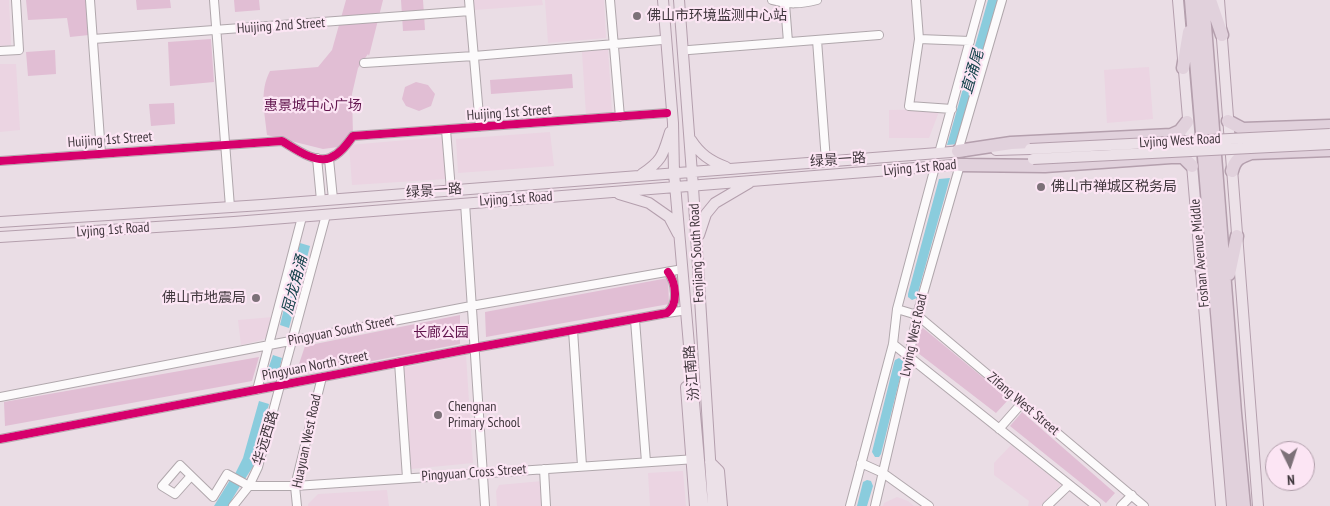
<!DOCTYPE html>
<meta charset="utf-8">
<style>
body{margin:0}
#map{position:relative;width:1330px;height:506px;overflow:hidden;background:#eadde5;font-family:"PT Sans Narrow",sans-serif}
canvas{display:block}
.north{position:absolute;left:1265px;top:441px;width:50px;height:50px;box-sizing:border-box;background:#fce5f4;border:1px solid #b19fab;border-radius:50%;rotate:176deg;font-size:14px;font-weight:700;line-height:20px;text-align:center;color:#40373d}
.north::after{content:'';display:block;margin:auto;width:18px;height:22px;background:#7c7178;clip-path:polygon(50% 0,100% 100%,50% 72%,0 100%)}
</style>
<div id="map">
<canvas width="1330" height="506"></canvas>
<div class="north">N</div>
</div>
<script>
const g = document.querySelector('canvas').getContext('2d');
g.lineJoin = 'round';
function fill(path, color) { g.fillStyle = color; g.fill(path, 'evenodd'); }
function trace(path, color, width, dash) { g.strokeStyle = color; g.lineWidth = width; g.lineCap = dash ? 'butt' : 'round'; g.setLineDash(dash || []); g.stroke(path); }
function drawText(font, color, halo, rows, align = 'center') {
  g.font = font + ' "PT Sans Narrow","Noto Sans SC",sans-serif'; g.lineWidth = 4.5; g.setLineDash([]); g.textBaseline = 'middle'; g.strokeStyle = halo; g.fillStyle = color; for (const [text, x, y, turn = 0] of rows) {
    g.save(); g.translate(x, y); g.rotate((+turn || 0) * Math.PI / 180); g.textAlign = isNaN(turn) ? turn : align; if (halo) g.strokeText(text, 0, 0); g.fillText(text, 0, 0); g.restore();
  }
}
fill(new Path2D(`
 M0,0H9L11,45L0,46Z
 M473,0H542L543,5L474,10Z
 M545,0H604L606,38L548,43Z
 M608,49L612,112L586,115L582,52Z
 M0,64H16L20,130L0,132Z
 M1149,67L1153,119L1107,123L1104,70Z
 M940,109L929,138H889V110Z
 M550,132L554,166L458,173L456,139Z
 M442,137L446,179L352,185L349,145Z
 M273,317L267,337L262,340L241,345L238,320Z
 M466,355L473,463L411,469L404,368Z
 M1011,445L1061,485L1041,506H1028L1029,501L994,475V463Z
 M683,471L686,506H650L648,473Z
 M543,481L544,506H497L496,491L499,485Z
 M387,490L389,506H308V504L318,494Z
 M897,497L908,501L914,506H883L884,503Z`), '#ebd4e2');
fill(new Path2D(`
 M26,0H86L89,35L70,37L67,18L28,20Z
 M136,0H170L171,8L137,10Z
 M234,0H259L260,10L235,12Z
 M346,0H383L369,56L368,54L358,68L352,94L353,136L338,147L323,149L267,135C265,113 259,92 270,71L318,67L332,50Z
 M401,0H423L425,30L403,31Z
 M211,39L214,82L170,86L168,42Z
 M55,50L56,74L28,76L26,52Z
 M572,74L573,88L491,94L490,80Z
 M416,82L428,85L435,94L431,106L419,111L406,106L402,99L405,87Z
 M174,103L175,124L151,126L149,104Z
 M668,278L669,304L486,337L485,312Z
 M460,315V344L295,376L305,346Z
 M923,328L1009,399L996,413L918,353L915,347L919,331Z
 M259,357L252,381L5,426L4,402Z
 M1022,412L1115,493L1106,503L1010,426Z`), '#e1bed4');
fill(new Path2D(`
 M988,0H998L958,144L947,145Z
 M950,178L917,296V298L912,300L908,297V294L939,179Z
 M300,243L310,246L289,328L280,325Z
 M273,355L282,358L278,375L267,372Z
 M899,358L904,362L881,454L879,457H875L872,452L894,363L895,360Z
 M259,401L269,404L254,465L245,479L235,474L243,458Z
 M230,480L240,486L228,506H214Z
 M867,480L871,481L873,486L867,506H857L863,482Z`), '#8accdd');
const minor = new Path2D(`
 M90,0L101,153
 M214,0L230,207
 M469,0L480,127
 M610,0L620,117
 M772,0C788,5 801,4 817,0
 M916,0L919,39L909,106L952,109
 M785,4L788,42
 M93,39L470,11
 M919,39L970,41
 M817,40L826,161
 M689,50L879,35
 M0,51L19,50L16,0
 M364,63L474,56L662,40
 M446,130L451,190
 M958,151L1002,0
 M939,153L981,0
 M317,158L321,200
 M329,159L333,199
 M0,161L282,141C294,148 315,164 330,158C340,154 347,144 353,136L667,113
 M465,203L485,506
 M897,309L917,315L1144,506
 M667,313L681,311
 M635,320L646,462
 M573,330L582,466
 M893,344L1096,506
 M399,362L407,478
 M257,390L302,217
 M0,397L471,306L683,269
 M999,429L1022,403
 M0,439L474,348L667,313C679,304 676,283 668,272
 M861,463L883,473L929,506
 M544,469L546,506
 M191,476L175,494L162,486L180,465L213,497L227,474L249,486H295L696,459
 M233,506L249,486L258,467L326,215
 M297,506L295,486L322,377
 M850,506L893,344L897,309L935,167
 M875,506L905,378L917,315L960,165
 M1047,506L1069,485
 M1121,506L1132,495`);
const major = new Path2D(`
 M663,0L673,123L674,173L703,506
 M679,0L693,187L713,506
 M1178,0L1221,506
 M1219,0L1258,506
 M691,140C700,154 710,161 726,167
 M996,150L1030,149
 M642,174C663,160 663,154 670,132
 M619,194L649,203L669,217L678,234
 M0,222L262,205L964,151
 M699,235L706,214L715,203L749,183
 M0,237L234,222L966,164
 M686,387L695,506
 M710,462L719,471L722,506`);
const highway = new Path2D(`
 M1191,0L1233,506
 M1203,0L1235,413L1244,506
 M1210,0L1222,35
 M1183,68L1189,32
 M1228,121L1243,129L1330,126
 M958,151L1011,143L1171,135L1180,131L1187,122
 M960,165L1045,166L1171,157H1183L1192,166
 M1232,171C1235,159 1240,157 1251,153L1330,150
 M1202,270L1211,293
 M1229,274L1237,236`);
trace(minor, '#b0a7ac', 10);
trace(major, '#b49fad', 12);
trace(highway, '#b49fad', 15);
trace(minor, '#fcfafb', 8);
trace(major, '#ece1e8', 10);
trace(highway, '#e1d1dc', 12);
const majorBridge = new Path2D(`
 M1030,149L1330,134
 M1033,159L1330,144`);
trace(majorBridge, '#b49fad', 12, []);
trace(majorBridge, '#ece1e8', 10);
trace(new Path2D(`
 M0,161L282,141C294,148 315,164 330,158C340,154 347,144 353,136L667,113
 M0,439L474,348L667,313C679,304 676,283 668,272`), '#d6006c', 8);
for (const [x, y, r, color] of [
 [637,16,5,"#7c7178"],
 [1041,187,5,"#7c7178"],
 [256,298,5,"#7c7178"],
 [438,415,5,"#7c7178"]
]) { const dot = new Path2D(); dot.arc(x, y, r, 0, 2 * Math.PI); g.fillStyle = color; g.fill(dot); trace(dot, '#fce5f4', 2); }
drawText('14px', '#40373d', '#fce5f4', [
 ["佛山市环境监测中心站",647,16],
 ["佛山市禅城区税务局",1051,187],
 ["佛山市地震局",246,298,"right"],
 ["Chengnan",448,407],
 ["Primary School",448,423]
], 'left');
drawText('14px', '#40373d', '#fce5f4', [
 ["Huijing 2nd Street",281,26,-4],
 ["Huijing 1st Street",509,113,-4],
 ["Huijing 1st Street",110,140,-4],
 ["Lvjing West Road",1180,141,-3],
 ["绿景一路",838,160,-4],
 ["Lvjing 1st Road",920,168,-5],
 ["绿景一路",434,191,-4],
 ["Lvjing 1st Road",516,199,-4],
 ["Lvjing 1st Road",113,230,-4],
 ["Fenjiang South Road",697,253,-93],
 ["Foshan Avenue Middle",1200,253,-95],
 ["Pingyuan South Street",341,331,-11],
 ["Lvying West Road",914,335,-78],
 ["Pingyuan North Street",315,366,-11],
 ["汾江南路",692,373,-95],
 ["Zifang West Street",1023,404,40],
 ["华远西路",266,438,-73],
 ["Huayuan West Road",307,441,-78],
 ["Pingyuan Cross Street",474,473,-4]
]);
drawText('14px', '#61144d', '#fce5f4', [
 ["惠景城中心广场",313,106],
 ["长廊公园",441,333]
]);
drawText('italic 15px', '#15424b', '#fce5f4', [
 ["直涌尾",973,72,-74],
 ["屈龙角涌",295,285,-75]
]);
</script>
